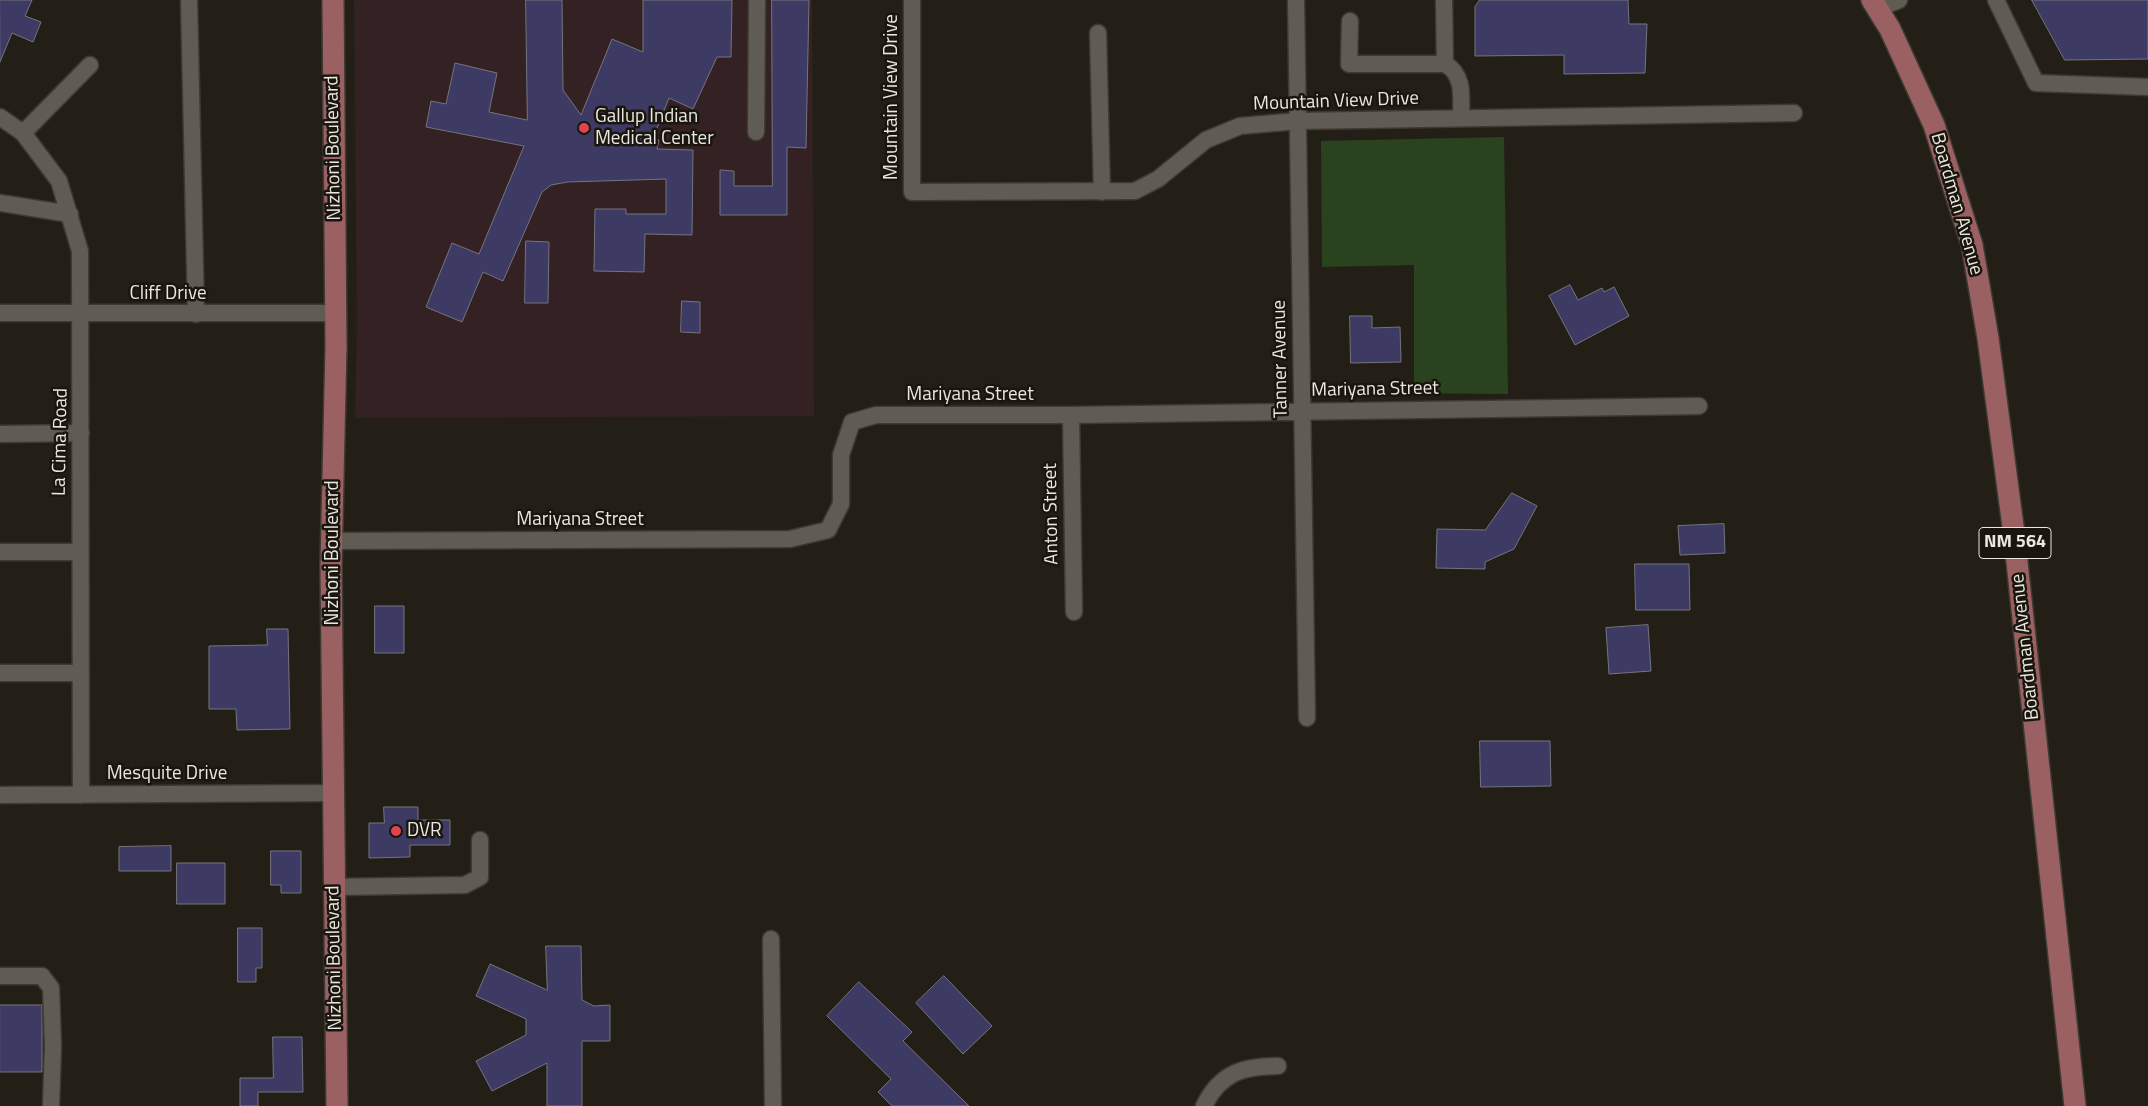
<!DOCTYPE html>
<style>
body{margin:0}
canvas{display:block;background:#231f17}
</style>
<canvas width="2148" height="1106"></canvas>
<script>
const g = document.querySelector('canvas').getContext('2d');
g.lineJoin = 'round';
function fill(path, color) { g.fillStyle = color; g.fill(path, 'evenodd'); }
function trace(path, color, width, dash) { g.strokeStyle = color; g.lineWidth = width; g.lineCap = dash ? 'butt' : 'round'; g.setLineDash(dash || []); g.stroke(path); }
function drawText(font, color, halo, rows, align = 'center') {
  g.font = font + ' "Titillium Web",sans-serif'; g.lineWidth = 5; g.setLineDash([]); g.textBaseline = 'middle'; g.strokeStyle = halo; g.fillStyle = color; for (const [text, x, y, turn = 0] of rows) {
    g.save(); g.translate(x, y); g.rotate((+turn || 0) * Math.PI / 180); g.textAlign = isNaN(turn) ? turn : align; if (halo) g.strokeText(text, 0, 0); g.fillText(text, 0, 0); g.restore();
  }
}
fill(new Path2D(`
 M354,0H812L814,416L355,418L357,325Z`), '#342123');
fill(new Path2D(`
 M1504,137L1508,394L1414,393V265L1322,267L1321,141Z`), '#29431e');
const building = new Path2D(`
 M0,0H32L25,16L41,22L33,42L12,33L0,62Z
 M526,0H562L563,90L581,115L612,39L643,52V0H732L731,57H717L693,109L669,98L653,138L659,140L657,149L693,150L692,235L645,234L644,272L594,271L595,209H626V214H666V179L568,182L551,185L542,192L503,281L483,272L462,322L426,307L452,243L479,254L524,146L426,127L431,101L446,104L455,63L497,73L489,112L527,120Z
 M772,0H809L806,148L787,147V215H720V170L734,171V186H772Z
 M1480,0H1628L1629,24H1647L1645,73L1564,74V55L1475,56V7Z
 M2032,0H2148V59L2065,60Z
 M526,241L549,242L548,303H525Z
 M1570,285L1578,300L1602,288L1604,292L1614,287L1629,316L1575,345L1549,296Z
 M682,301L700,302V333L681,332Z
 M1350,316H1372V328L1400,327L1401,362L1351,363Z
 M1512,493L1537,506L1514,549L1485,562V569L1436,568L1437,529L1485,530Z
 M1724,524L1725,553L1680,555L1678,526Z
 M1635,564H1689L1690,610H1636Z
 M375,606H404V653H375Z
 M1648,625L1651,671L1609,674L1606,628Z
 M267,629H288L290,729L237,730L236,709H209V646L267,645Z
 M1480,741H1550L1551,786L1481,787Z
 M384,807H418V820H450V845H410V857L369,858V823H384Z
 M171,846V871H119V847Z
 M271,851H301V893H281V885H271Z
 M177,863H225V904H177Z
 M238,928H262V968H256V982H238Z
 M546,946H581L582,1000L594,1006L610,1005V1041H582V1106H547V1063L492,1091L476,1061L526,1035V1019L476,996L490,964L547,990Z
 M944,976L992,1026L963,1054L916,1003Z
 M859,982L912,1032L903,1041L969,1106H892L878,1092L891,1079L827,1016Z
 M0,1005H42V1072H0Z
 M273,1037H302L303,1092H258V1106H240V1078H273Z`);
fill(building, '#3d3a64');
trace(building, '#74747f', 1);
const minor = new Path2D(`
 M189,0L196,314
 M912,0V192L1135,191L1158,179L1206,140L1240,126L1298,121L1794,113
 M1296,0L1307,718
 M1444,0L1445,64
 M1996,0L2036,83L2148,87
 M1877,9L1899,0
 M1350,21L1349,64H1445C1465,75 1461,98 1461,118
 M1098,33L1102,192
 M0,117L23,133L59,181L80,251L81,795
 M756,132L757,0
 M23,133L90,65
 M0,203L70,214
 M0,313H336
 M1071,415L1074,612
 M0,434L81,433
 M331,541L790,539L828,530L841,504V455L852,422L876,415H1071L1699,406
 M0,552H80
 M0,673H81
 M0,795L333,793
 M334,887L465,885L480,877V840
 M771,939L773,1106
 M0,976H42L51,988L53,1046L51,1106
 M1204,1106C1220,1073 1243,1066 1278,1066`);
const major = new Path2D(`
 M333,0L336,346L331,566L337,1106
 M1872,0L1890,29L1934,125L1972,245L1988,338L2014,534L2075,1106`);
trace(minor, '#3d3a34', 19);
trace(major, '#3d3a34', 24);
trace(minor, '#615c53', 16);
trace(major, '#9b6162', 21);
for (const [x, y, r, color] of [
 [584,128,6,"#e0444e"],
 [396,831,6,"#e0444e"]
]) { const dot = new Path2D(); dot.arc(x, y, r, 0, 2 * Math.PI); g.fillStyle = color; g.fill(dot); trace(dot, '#1a160e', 2); }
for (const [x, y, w] of [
 [2015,543,72]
]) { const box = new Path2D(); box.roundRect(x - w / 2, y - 15.5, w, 31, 4); g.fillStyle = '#1a160e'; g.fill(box); trace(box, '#e9e7e1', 1); }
drawText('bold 18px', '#e9e7e1', null, [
 ["NM 564",2015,543]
]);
drawText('19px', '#e9e7e1', '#1a160e', [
 ["Mountain View Drive",892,97,-90],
 ["Mountain View Drive",1336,102,-2],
 ["Nizhoni Boulevard",334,148,-91],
 ["Boardman Avenue",1956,204,74],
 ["Cliff Drive",168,294],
 ["Tanner Avenue",1281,359,-91],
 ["Mariyana Street",1375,390,-1],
 ["Mariyana Street",970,395],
 ["La Cima Road",61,442,-89],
 ["Anton Street",1052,514,-91],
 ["Mariyana Street",580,520],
 ["Nizhoni Boulevard",333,553,-90],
 ["Boardman Avenue",2026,647,-96],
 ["Mesquite Drive",167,774],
 ["Nizhoni Boulevard",335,958,-91]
]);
drawText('19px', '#e9e7e1', '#1a160e', [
 ["Gallup Indian",595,117],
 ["Medical Center",595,139],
 ["DVR",407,831]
], 'left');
</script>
